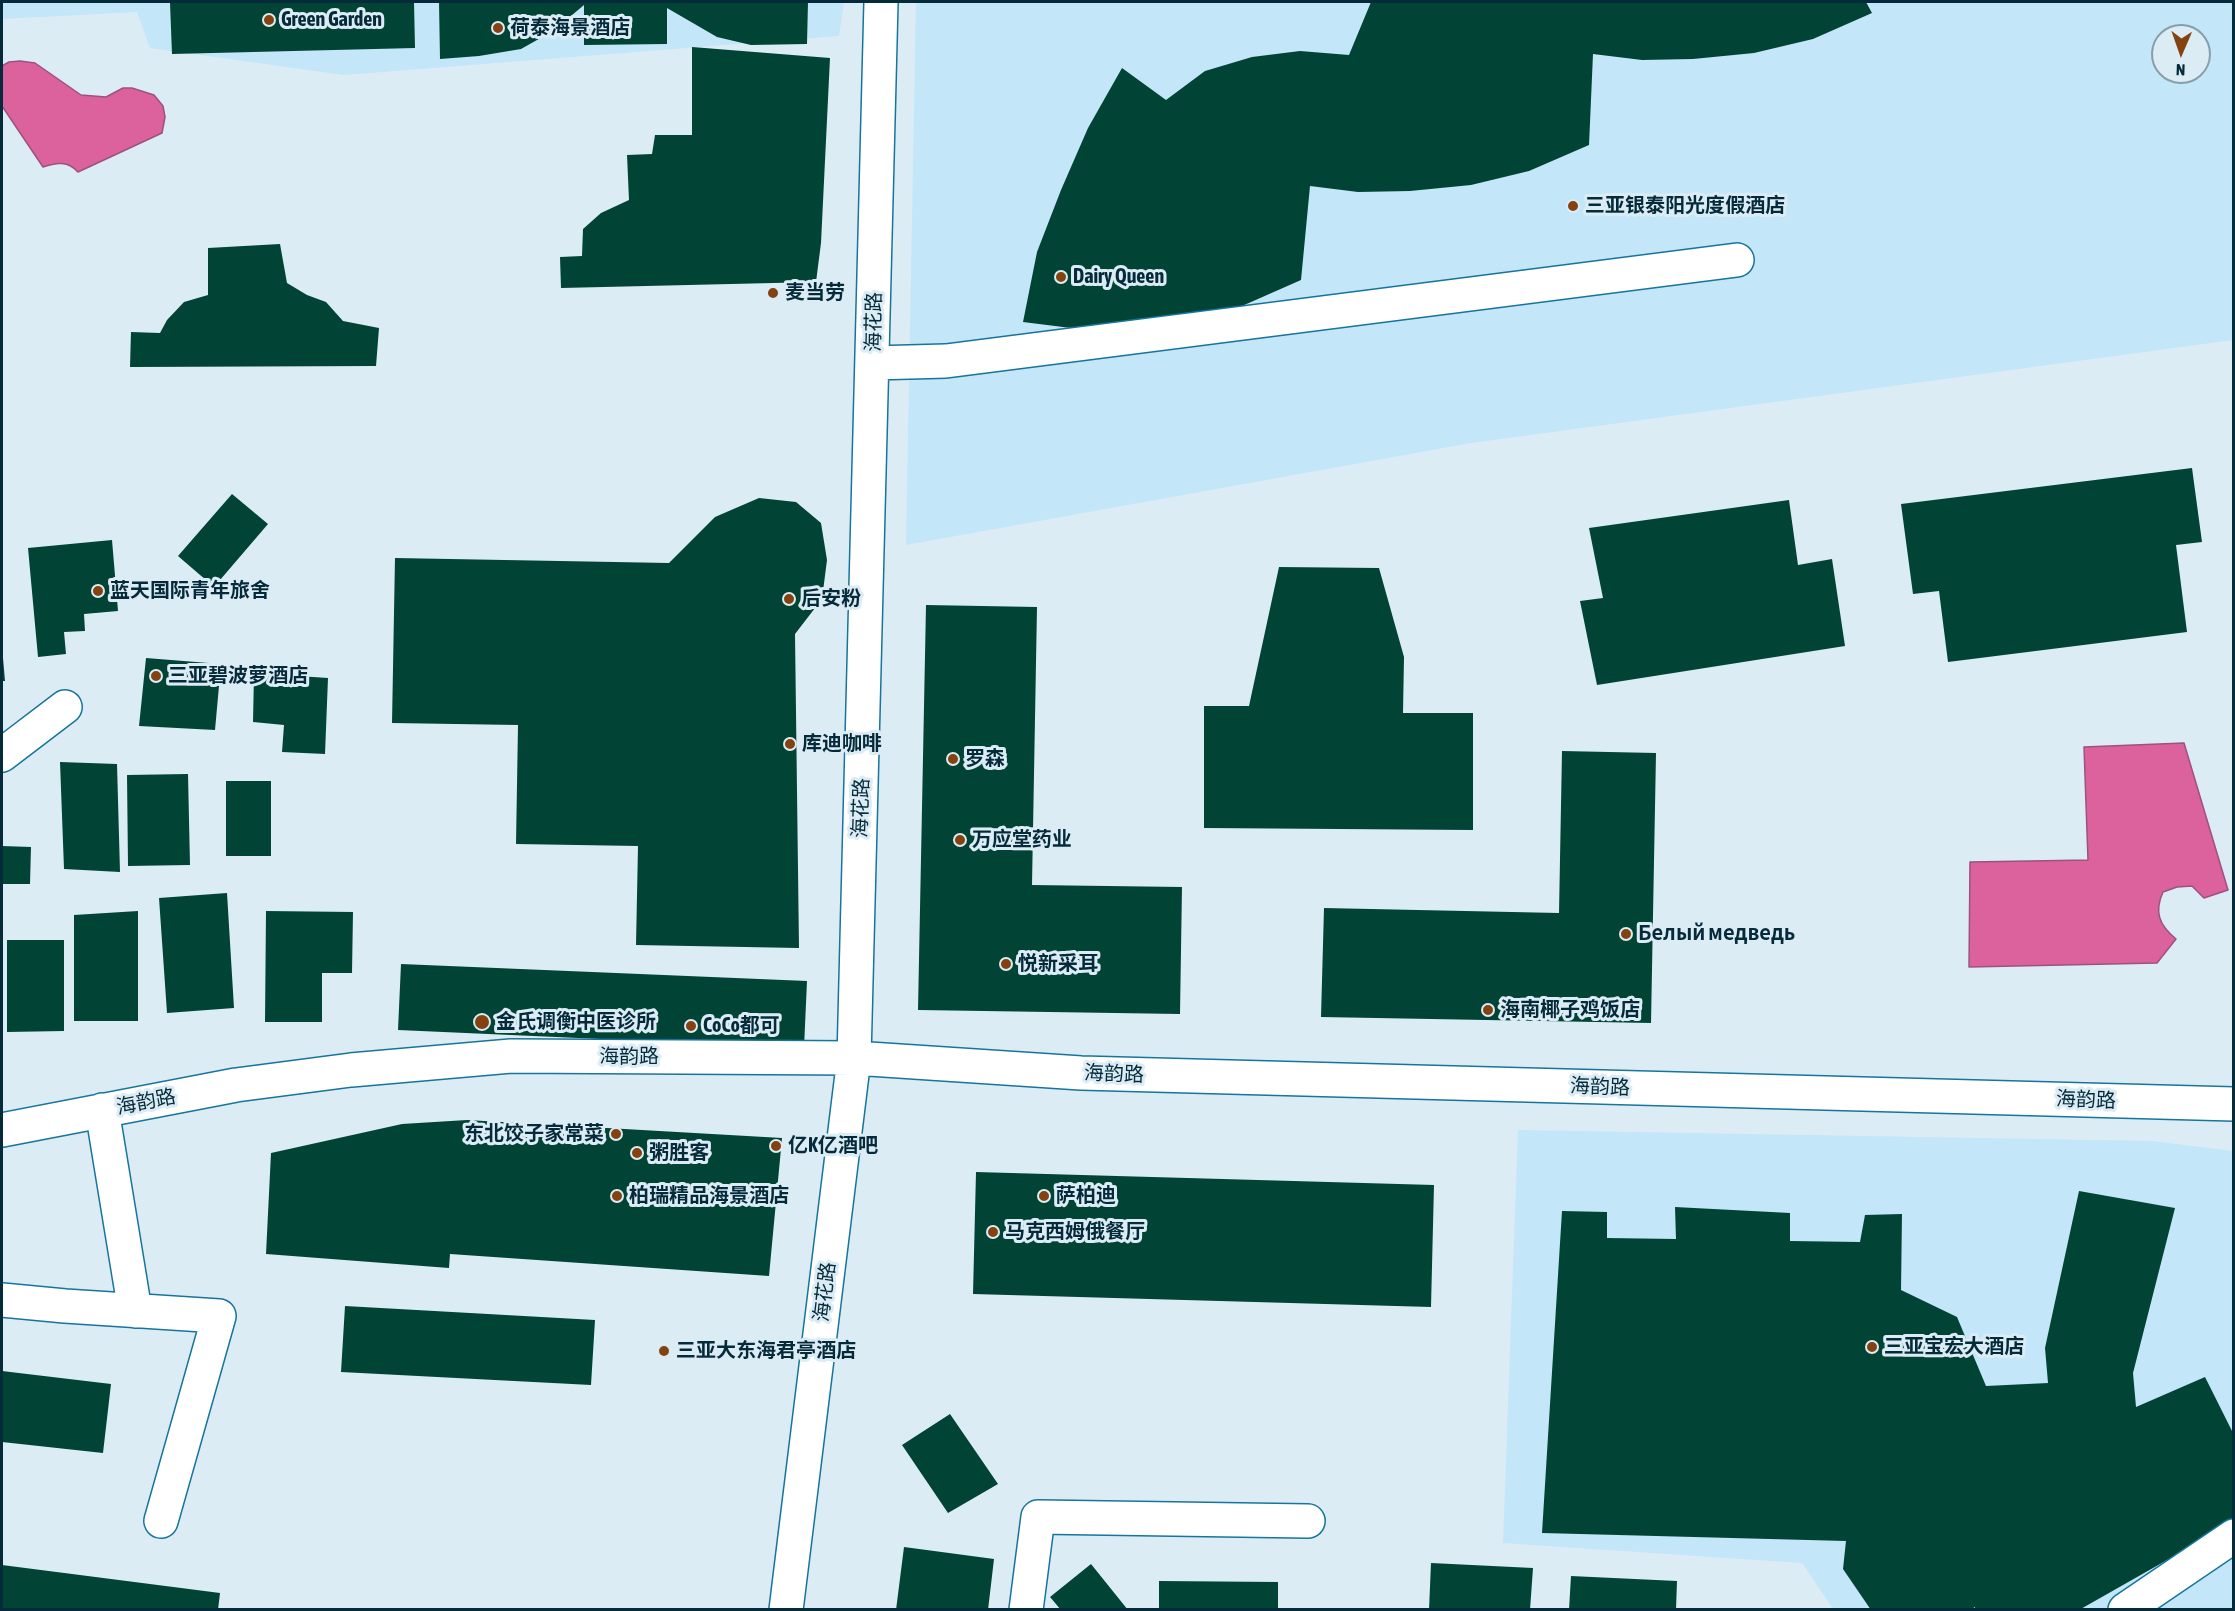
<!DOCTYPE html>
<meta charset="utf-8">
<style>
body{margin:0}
#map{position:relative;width:2235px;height:1611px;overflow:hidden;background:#dcecf5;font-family:"Asap Condensed",sans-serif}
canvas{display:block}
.frame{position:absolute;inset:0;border:3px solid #052b3b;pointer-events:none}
.north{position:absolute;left:2151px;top:24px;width:60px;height:60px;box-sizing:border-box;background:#dcecf5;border:2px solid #869fab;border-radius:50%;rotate:182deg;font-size:16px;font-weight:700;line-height:24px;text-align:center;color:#052b3b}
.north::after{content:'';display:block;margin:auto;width:21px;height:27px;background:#844210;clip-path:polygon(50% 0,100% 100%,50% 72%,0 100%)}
</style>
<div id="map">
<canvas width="2235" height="1611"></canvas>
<div class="frame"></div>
<div class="north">N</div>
</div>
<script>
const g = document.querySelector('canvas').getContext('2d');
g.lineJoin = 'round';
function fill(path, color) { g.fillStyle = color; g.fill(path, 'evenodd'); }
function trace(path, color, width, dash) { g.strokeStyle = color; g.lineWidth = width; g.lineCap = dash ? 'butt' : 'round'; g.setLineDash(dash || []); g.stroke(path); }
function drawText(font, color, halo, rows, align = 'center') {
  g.font = font + ' "Asap Condensed","Noto Sans SC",sans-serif'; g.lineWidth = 6; g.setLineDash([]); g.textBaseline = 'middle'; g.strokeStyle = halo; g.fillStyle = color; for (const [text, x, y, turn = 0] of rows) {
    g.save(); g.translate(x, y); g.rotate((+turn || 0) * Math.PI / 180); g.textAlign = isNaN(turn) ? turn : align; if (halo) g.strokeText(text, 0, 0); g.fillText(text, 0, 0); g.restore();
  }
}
fill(new Path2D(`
 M2,2H844L839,36L344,75L150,48L137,12L2,19Z
 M916,2H2233V340L1471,443L906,545ZM2163,36H2199V72H2163Z
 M1518,1130L2152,1141L2233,1151V1609H1833L1802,1563L1503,1543Z`), '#c3e6f9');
const water = new Path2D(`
 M20,61L35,63L81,95L106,97L123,88H132L154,95L163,106L165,117L162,133L78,172C68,161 57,162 43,167L2,106V66L9,62Z
 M2184,743L2228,890L2204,898L2192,886L2177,887L2163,892C2154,912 2159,925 2176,939L2157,963L1969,967L1970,862L2088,860L2084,747Z`);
fill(water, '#dc629d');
trace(water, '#9c5280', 1.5);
fill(new Path2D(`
 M216,2H414L415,48L172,54L170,3Z
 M439,2H808L807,44L751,45L717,37L667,8V44L584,45V5L553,31L521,49L479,56L440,59Z
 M1371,2H1866L1872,13L1813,39L1754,53L1693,59L1642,60L1593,54L1589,145L1529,171L1471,185L1410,191L1358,192L1310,186L1301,280L1242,306L1183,320L1123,326L1071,328L1023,322L1037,252L1061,190L1088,128L1122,68L1166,100L1205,71L1252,57L1300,51L1349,55Z
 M692,47L830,58L821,243L816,282L561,288L560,257L582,256L583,229L601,213L629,200L627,155L652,154L655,135H692Z
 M280,244L287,283L307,295L326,302L343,321L379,328L376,366L130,367L131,332L160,333L167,320L184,302L208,295V248Z
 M2192,468L2202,542L2176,545L2187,632L1948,662L1939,591L1913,594L1901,504Z
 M232,494L268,524L214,587L178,556Z
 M759,498L796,502L821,523L827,560L822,599L795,634L799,948L636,945L638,846L516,844L518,725L392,723L395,558L669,563L715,517Z
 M1789,500L1798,565L1832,559L1845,646L1597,685L1580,601L1603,598L1589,528Z
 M112,540L118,611L84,614L85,631L64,632L66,654L38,657L28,548Z
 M1279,567L1379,568L1404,657L1403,713H1473V830L1204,828V706H1249Z
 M926,605L1037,607L1032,885L1182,887L1180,1014L918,1010Z
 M2,658H3L5,681H2Z
 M146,658L221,664L215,730L139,726Z
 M254,673L328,678L325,754L282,752L284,725L253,722Z
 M1562,751L1656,753L1651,1023L1321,1017L1324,908L1559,913Z
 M60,762L117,764L120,872L64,869Z
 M188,774L190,865L128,866L127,775Z
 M226,781H271V856H226Z
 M2,846L31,847L30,884H2Z
 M227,893L234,1008L167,1013L159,898Z
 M138,911V1021H74V915Z
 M266,911L353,912L352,973H322V1022H265Z
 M7,940H64V1031L7,1032Z
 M401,964L807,981L804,1048L398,1030Z
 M467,1120L782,1138L769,1276L450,1254L449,1268L266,1254L271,1153L402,1124Z
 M976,1172L1434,1185L1431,1307L973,1294Z
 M2079,1191L2175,1208L2133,1373L2136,1407L2205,1377L2234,1435V1522L2079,1610H1975V1607L1970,1610H1871L1843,1569L1846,1541L1542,1533L1562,1211L1607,1212V1238L1676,1239L1675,1207L1790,1213V1241L1860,1242L1865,1215L1902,1214L1901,1290L1957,1317L1986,1386L2048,1383L2045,1348Z
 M345,1306L595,1320L591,1385L341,1372Z
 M2,1371L111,1384L103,1453L2,1442Z
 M950,1414L998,1484L948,1513L902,1445Z
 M904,1547L994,1559L988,1610H896Z
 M1431,1563L1533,1568L1530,1610H1429Z
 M1091,1564L1128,1610H1061L1050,1597Z
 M2,1565L220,1593L218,1610H2Z
 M1571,1576L1677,1581L1676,1610H1569Z
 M1159,1581L1278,1582V1610H1159Z`), '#014435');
const minor = new Path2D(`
 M873,363L946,361L1737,260
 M2,755L65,707
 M102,1110L135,1311
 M2,1130L236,1085L351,1070L511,1056L854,1058L1081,1073L2234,1104
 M2,1300L65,1306L219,1316L161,1521
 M786,1610L854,1058L881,2
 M1026,1610L1038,1517L1308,1521
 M2125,1610L2234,1536`);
trace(minor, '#16759d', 36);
trace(minor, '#fff', 33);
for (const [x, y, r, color] of [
 [269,20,6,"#844210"],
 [498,28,6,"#844210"],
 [1573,206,6,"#844210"],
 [1061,277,6,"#844210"],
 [773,293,6,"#844210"],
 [98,591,6,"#844210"],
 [789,599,6,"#844210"],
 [156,676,6,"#844210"],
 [790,744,6,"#844210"],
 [953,759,6,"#844210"],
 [960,840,6,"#844210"],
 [1626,934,6,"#844210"],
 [1006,964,6,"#844210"],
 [1488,1010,6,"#844210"],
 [482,1022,8,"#844210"],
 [691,1026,6,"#844210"],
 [616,1134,6,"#844210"],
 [776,1146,6,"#844210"],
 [637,1153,6,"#844210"],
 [617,1196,6,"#844210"],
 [1044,1196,6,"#844210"],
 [993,1232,6,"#844210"],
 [1872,1347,6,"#844210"],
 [664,1351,6,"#844210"]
]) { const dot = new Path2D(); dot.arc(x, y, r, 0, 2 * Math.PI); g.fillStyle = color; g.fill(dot); trace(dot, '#dcecf5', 2); }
drawText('bold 20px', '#052b3b', '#dcecf5', [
 ["Green Garden",281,20],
 ["荷泰海景酒店",510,28],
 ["三亚银泰阳光度假酒店",1585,206],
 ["Dairy Queen",1073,277],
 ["麦当劳",785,293],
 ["蓝天国际青年旅舍",110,591],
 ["后安粉",801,599],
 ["三亚碧波萝酒店",168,676],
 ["库迪咖啡",802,744],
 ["罗森",965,759],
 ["万应堂药业",972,840],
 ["Белый медведь",1638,934],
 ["悦新采耳",1018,964],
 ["海南椰子鸡饭店",1500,1010],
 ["金氏调衡中医诊所",496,1022],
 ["CoCo都可",703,1026],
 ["东北饺子家常菜",604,1134,"right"],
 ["亿K亿酒吧",788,1146],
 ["粥胜客",649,1153],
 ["柏瑞精品海景酒店",629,1196],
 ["萨柏迪",1056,1196],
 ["马克西姆俄餐厅",1005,1232],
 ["三亚宝宏大酒店",1884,1347],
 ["三亚大东海君亭酒店",676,1351]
], 'left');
drawText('20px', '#052b3b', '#dcecf5', [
 ["海花路",874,322,-89],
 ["海花路",861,808,-88],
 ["海韵路",629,1057],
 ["海韵路",1114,1074,2],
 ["海韵路",1600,1087,2],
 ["海韵路",2086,1100,2],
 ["海韵路",146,1102,-11],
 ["海花路",825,1292,-83]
]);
</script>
